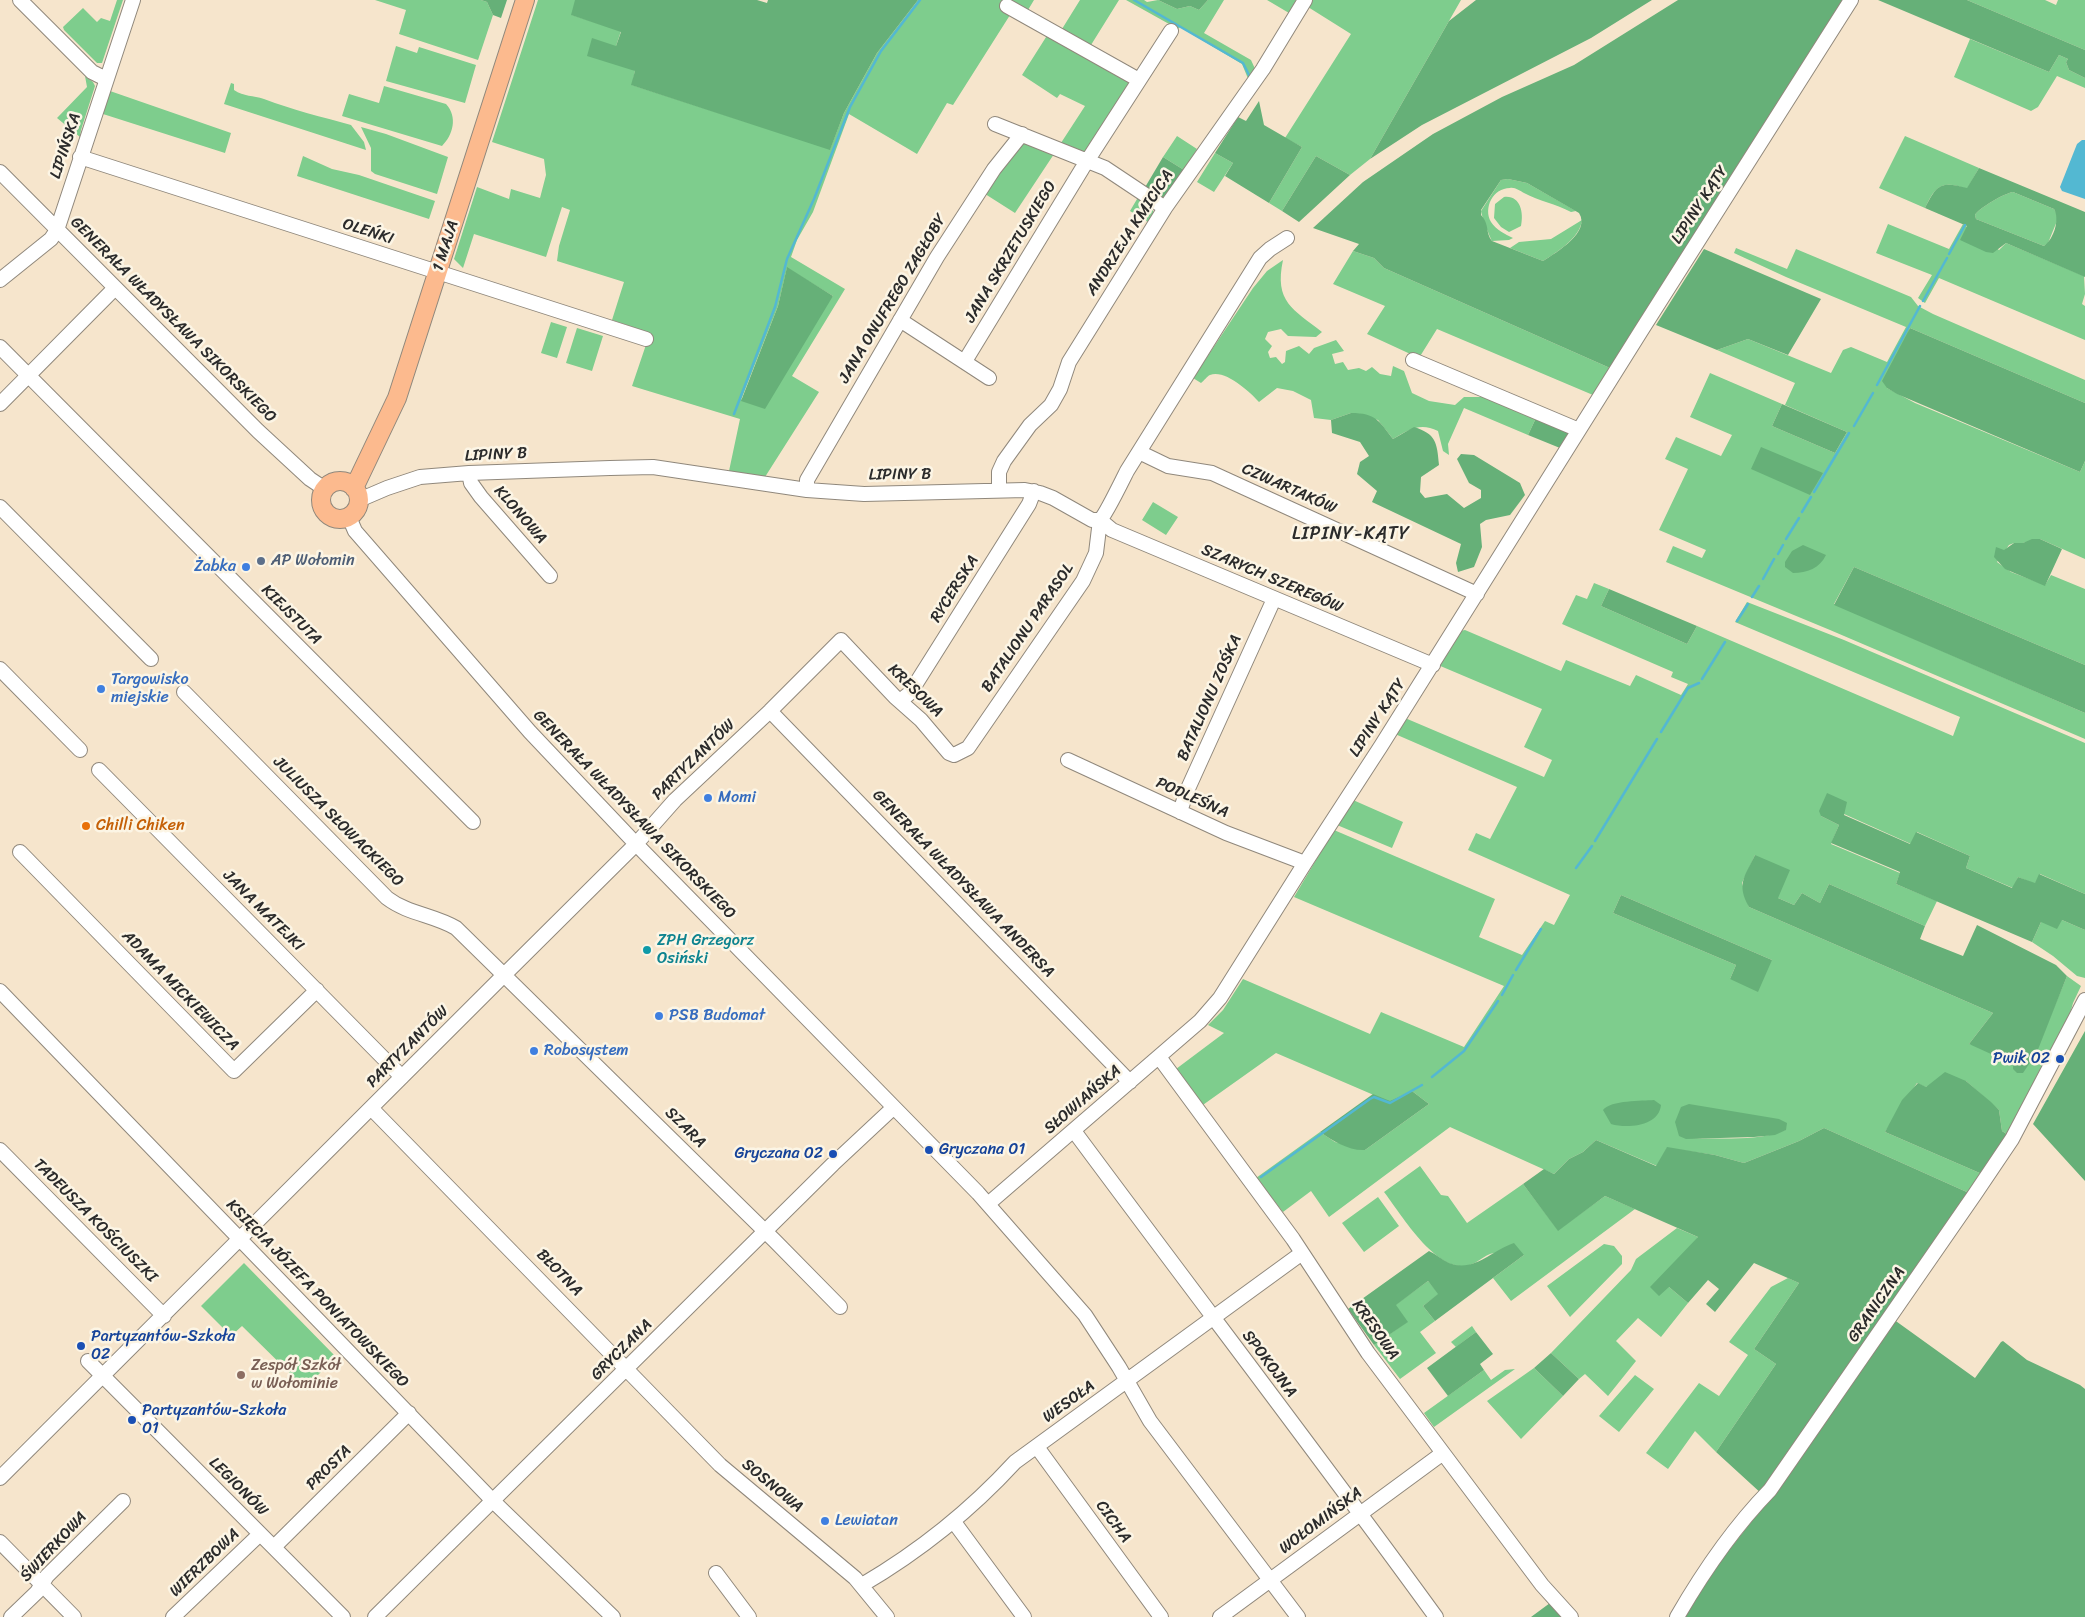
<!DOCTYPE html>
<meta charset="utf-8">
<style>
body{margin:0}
canvas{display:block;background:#f6e5cc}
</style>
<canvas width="2085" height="1617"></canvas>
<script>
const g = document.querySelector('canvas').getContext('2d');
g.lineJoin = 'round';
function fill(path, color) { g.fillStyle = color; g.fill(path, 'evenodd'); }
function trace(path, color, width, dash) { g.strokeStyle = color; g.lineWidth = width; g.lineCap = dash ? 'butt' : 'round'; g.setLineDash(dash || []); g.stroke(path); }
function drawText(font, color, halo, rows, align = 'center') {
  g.font = font + ' Sriracha,sans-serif'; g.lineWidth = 5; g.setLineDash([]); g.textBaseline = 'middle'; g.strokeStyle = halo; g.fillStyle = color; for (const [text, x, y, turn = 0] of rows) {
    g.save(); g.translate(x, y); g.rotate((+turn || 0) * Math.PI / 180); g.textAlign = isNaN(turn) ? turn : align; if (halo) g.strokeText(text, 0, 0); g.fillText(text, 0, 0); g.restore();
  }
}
fill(new Path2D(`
 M117,0H123L102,63H97L64,30L63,27L83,8L97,22L101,18L110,21Z
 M375,0H481L487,2L493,15L478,60L399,34L406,10Z
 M538,0H576L572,15L621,31L616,46L635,71L632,85L830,149L844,113L877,53L918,0H1034L1028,10L1017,4L953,105L947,103L917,154L849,114L813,212L797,240L791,257L845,289L792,376L819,392L765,477L729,471L740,419L632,386L650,333L612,320L624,282L557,261L559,246L570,210L562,207L546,257L474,234L463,268L454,259L477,187L509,199L511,189L540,198L546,175L544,159L492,142ZM787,268L833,296L741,400L778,306Z
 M1080,0H1119L1091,45L1062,29Z
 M1126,0H1144L1147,2L1158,0L1177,9L1190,6L1199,10L1208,0H1224L1204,33L1251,60L1256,71L1249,81L1242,64L1180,27L1178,29Z
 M1267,0H1296L1289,13Z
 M1313,0H1461L1370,159L1350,175L1316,156L1282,211L1269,203L1302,147L1285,138L1351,34L1308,7Z
 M1967,0H2045L2056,5L2058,0H2085V50Z
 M1048,34L1125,78L1128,82V90L1084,156L1059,146L1085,106L1060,94L1057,98L1022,75Z
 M1970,39L2049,72L2059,55L2068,59L2066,62L2069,70L2085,78V88L2057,76L2038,107L2031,111L1954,77Z
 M396,46L417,53L419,47L476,65L465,103L386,81Z
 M85,76L93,82L95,86L81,130L80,137L57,118L87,87Z
 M231,83L234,84V90C244,97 253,95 264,99C293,110 322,117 351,125L364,142L366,150L224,104Z
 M384,86L446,104C458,117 453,135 442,146L342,116L349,94L379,103Z
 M110,91L231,133L225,153L103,114Z
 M361,127L386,134L448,157L437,194L375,174L371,171V148Z
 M1177,136L1197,149L1184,170L1163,157Z
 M1905,136L1979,168L1967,189C1942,180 1936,185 1925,208L1879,188Z
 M1029,142L1056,151L1015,213L982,192L1016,146Z
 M1215,153L1233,163L1214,192L1197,182Z
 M303,156L332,169L359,175L435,201L429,219L297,176Z
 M1508,179L1527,183L1576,211L1571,212C1556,204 1539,201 1524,193C1520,191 1515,187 1510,188C1493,188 1483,208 1491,222C1496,230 1505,234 1513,238L1509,240L1492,241C1490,238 1481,214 1481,211L1501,180Z
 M2013,192L2054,209L2058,216L2057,221L2048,243L2044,246L1976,219L1975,215C1979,208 2005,193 2013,192Z
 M1140,194C1150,205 1158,209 1151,224L1130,211Z
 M1504,197C1520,195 1524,212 1521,226L1509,232L1501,227L1494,218L1495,204Z
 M1582,220C1580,238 1557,252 1543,261L1510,248L1519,242L1551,239Z
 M1888,224L1949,249L1963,224L1999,250L2006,243L2084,276L2085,294L2082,304L2085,306V340L1939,278L1925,303L1918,298L1932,275L1876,253Z
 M1736,248L1787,269L1796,249L1911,297L1918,306L1933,314L2085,380V403L1910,328L1887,388L1915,403L2080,472L2085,461V559L2040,539L2023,543H2014L2009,545L1997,562L2011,572L2045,585L2051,575L2085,589V665L1854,567L1834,604L2085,713V739L1830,630L1666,562L1673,546L1702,558L1706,550L1659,530L1688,469L1665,459L1676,437L1721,456L1732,435L1690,417L1710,373L1782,404L1772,426L1835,453L1847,432L1785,405L1795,383L1717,350L1748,339L1831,373L1843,350L1851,347L1887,362L1906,327L1786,277L1734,253Z
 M1353,251L1374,258L1384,268L1610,368L1593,395L1437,329L1419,358L1367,334L1385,306L1333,284Z
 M1283,260C1274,302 1293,309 1322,332L1316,337L1288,336L1281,329L1268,332L1265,339L1272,346L1268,352L1270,358L1276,357L1282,364L1285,362L1286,351L1299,346L1309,354L1314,348L1336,340L1344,351L1332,354L1335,364L1343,362L1348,370L1359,368L1366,371L1372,367L1380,374L1391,376L1393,366L1404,371L1412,393L1429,401L1455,405L1464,397H1487L1536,418L1528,435L1464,408L1448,444L1449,455L1443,451L1438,431C1420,422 1408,430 1393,439L1378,420L1351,413L1331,420L1314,418L1311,400L1293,391L1277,388L1259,402C1250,392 1225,369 1210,375C1207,376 1204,381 1201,383L1193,378L1253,288L1267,271Z
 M551,322L567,327L557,358L541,353Z
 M577,328L603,336L592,371L566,363Z
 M1153,502L1178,517L1166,535L1142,520Z
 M1594,583L1609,589L1601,606L1687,644L1697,626L1953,736L1960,717L1735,622L1747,602L1844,640L2085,743V894L2040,874L2035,884L2018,877L2013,888L1966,868L1970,856L1917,832L1911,844L1844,814L1821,816L1839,825L1831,844L1900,873L1896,884L1937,901L1925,926L1829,884L1820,903L1802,893L1794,905L1778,898L1755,855L1742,883L1749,907L1993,1013L1969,1044L2034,1056L2067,976L2081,986L2073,1003L2067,1025L2008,1135L2002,1131L1999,1110L1966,1081L1925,1087L1917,1083L1885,1132L1982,1174L1969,1193L1824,1128L1799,1141L1744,1163L1715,1155L1667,1148L1657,1166L1596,1140L1583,1152L1569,1159L1554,1174L1450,1127L1329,1217L1311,1191L1283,1212L1256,1178L1320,1132L1335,1142L1365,1150L1429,1104L1412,1091L1390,1102L1276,1053L1200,1107L1172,1072L1224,1033L1208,1025L1223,1010L1243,979L1370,1034L1381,1012L1464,1047L1504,986L1294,897L1334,830L1495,899L1479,937L1522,955L1545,921L1554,925L1570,895L1468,850L1476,833L1490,839L1517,787L1395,734L1405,718L1544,777L1552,760L1524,747L1542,709L1438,665L1460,631L1465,630L1561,671L1566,660L1630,686L1636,675L1681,695L1688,684L1671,677L1673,672L1562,624L1576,595L1587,599ZM1621,895L1772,960L1730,979L1736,965L1613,913ZM1785,1130C1757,1142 1723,1137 1692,1139Z
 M1353,800L1403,822L1392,848L1337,825Z
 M2062,920L2085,930V978L2077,976L2053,956L2032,942L2041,922Z
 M1420,1166L1441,1195L1448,1196L1467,1223L1523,1184L1558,1230L1605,1196L1635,1209L1511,1301L1493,1278L1524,1255C1515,1255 1498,1251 1490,1254C1481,1258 1476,1264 1466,1266C1434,1270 1401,1214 1384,1192Z
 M1378,1197L1399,1226L1364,1252L1342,1223Z
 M1677,1228L1698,1237L1669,1287L1688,1303L1661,1337L1638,1318L1616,1341L1636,1361L1608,1396L1585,1374L1579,1379L1551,1353L1631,1270L1636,1259Z
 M1604,1244L1614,1246L1622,1256V1264L1570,1317L1547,1286Z
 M244,1263L336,1357L305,1388L242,1326L231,1336L201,1306Z
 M1788,1278L1799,1283L1754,1349L1776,1364L1716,1452L1695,1431L1668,1469L1646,1453L1699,1383L1719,1396L1748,1355L1729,1342L1771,1287Z
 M1428,1281L1439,1294L1423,1306L1435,1321L1420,1332L1436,1353L1400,1379L1374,1345L1407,1322L1395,1305Z
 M1472,1326L1476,1332L1456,1347L1451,1342Z
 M1534,1368L1563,1396L1521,1439L1487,1401Z
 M1515,1369L1434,1427L1424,1413L1484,1370L1491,1380L1505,1370Z
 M1635,1375L1654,1389L1619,1432L1599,1416Z`), '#7ecd8d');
fill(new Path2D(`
 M481,0H507L501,18L493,15L487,2Z
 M575,0H757L767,3L768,0H918L877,53L844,113L830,150L631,85L635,71L587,56L592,38L616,46L621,32L571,15Z
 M1158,0H1208L1199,10L1190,6L1177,9Z
 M1476,0H1652L1591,38L1422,125L1370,159L1449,21Z
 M1678,0H1844L1610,368L1384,268L1374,258L1353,251L1359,244L1313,228L1363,182L1433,134L1502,97L1574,65ZM1508,179L1527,183L1579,213C1591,232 1557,252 1543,261L1492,241C1485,232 1490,225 1481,215V210L1501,180Z
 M1878,0H1967L2085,50V78L2069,70L2066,62L2068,59L2059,55L2049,72Z
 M1259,101L1264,125L1302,147L1269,203L1225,176L1233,163L1215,153L1238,117L1246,121Z
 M1316,156L1350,175L1299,222L1282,211Z
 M1163,157L1184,170L1168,194L1162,198L1144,189Z
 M1979,168L2085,212V277L2006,243L1993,253L1986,252L1960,240L1967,226L1925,208C1937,184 1941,181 1967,188ZM2013,192L2054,209C2060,219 2054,239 2044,246L1976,219L1975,215C1979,208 2005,193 2013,192Z
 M1704,249L1821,299L1788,355L1748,339L1717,350L1656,325Z
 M787,267L833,296L765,409L741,401L778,306Z
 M1910,328L2085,403V461L2080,472L1897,394L1887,388L1882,381Z
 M1782,404L1847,432L1835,453L1772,426Z
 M1351,413C1376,413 1379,421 1393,439L1414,427C1436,434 1437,442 1439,465L1421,477L1420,492L1425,498L1447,494L1464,508L1481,498V490L1469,483L1457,459L1461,454L1474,455L1520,483L1525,495L1510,515L1486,520L1480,524L1482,547L1474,567L1458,572L1456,563L1461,544L1372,502L1377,491L1357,474L1360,462L1369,456L1360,442L1332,433L1331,420Z
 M1536,418L1568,431L1569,435L1560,448L1528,435Z
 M1761,447L1823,473L1810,495L1751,469Z
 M2032,539H2040L2062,549L2045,586L2005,569L1994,557L1996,547L2004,550L2014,543H2023Z
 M1803,545L1826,555C1820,568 1807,573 1793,573L1785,567V562L1792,551Z
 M1854,567L2085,665V713L1834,605Z
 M1609,589L1697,626L1687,644L1601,606Z
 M1827,793L1847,802L1844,815L1910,844L1916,832L1970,856L1966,868L2012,888L2018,877L2035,883L2039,874L2085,894V930L2062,920L2057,929L2041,922L2032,942L1896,884L1900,872L1831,843L1839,825L1821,816L1819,811Z
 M1755,855L1790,870L1778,898L1794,905L1802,893L1820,903L1829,884L1925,926L1920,939L1963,956L1977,925L2056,965L2067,976L2037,1052L2023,1073H2017L2013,1069V1064L1969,1044L1993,1013L1749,907C1736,884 1745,876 1755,855Z
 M1621,895L1772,960L1758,992L1730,979L1736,965L1613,913Z
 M2085,1031V1181L2033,1124Z
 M1945,1072L1966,1081L1991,1102L1999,1110L2002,1131L2008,1135L1982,1174L1885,1132L1902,1100L1918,1083L1926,1087Z
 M1412,1091L1429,1104L1365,1150C1349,1151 1333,1141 1320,1132L1373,1094L1390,1101Z
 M1654,1100L1661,1105C1659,1126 1628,1129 1611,1124L1603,1110C1611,1100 1642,1101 1654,1100Z
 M1689,1104L1779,1119L1787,1123L1786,1130L1775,1135L1754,1137L1686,1139L1679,1136L1675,1122L1681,1107Z
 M1824,1128L1969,1193L1763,1495L1716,1452L1776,1364L1754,1349L1799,1283L1754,1263L1715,1312L1706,1304L1719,1289L1708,1280L1688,1303L1669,1287L1659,1296L1650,1287L1698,1237L1605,1196L1558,1231L1523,1184L1544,1169L1554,1174L1569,1159L1583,1152L1596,1140L1656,1166L1667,1147L1715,1155L1744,1163L1799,1141Z
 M1514,1243L1524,1255L1435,1321L1423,1306L1438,1294L1428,1281L1396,1305L1408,1322L1374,1345L1348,1309L1429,1251C1436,1254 1442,1260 1449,1263C1474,1273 1492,1250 1514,1243Z
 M1893,1319L1975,1378L2001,1342L2003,1341L2027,1360L2080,1385L2085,1389V1617H1682L1700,1587L1767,1502Z
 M1476,1332L1493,1354L1480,1364L1484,1370L1448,1396L1427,1368Z
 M1551,1353L1579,1379L1563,1396L1534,1368Z
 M1550,1603L1561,1617H1531Z`), '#66b078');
fill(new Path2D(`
 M2082,140H2085V199L2062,191L2060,187L2077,144Z`), '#53b8d2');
trace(new Path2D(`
 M1134,0L1243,63L1250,77
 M1949,254L1965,225
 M1923,301L1947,258
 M1877,385L1920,306
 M734,414L775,307L787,259L814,199L850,107L881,51L920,0
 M1854,426L1873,393
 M1814,492L1849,433
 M1802,512L1811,497
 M1786,539L1799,518
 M1778,554L1783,545
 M1763,579L1774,559
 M1752,597L1759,586
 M1737,621L1748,604
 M1702,679L1725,642
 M1661,732L1688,688L1699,683
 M1595,841L1657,739
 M1576,868L1592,846
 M1516,970L1541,929
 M1502,995L1513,975
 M1432,1077L1464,1051L1498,1001
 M1261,1177L1370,1099L1374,1097L1390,1103L1422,1085`), '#53b8d2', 2.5);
const minor = new Path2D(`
 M20,0L92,72L106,79
 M1007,6L1139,80
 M995,124L1105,168L1165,208
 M80,157L646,339
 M0,172L258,431L310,479L325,489
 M0,280L51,239L57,230L133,0
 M900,320L989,378
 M0,347L473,822
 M1413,360L1579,430
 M965,361L1082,169L1171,31
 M0,404L115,288
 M1139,452L1168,466L1212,473L1477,594
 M469,473L471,483L481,497L550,576
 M999,489V472L1004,461L1030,425L1051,405L1060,389L1069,362L1165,208L1263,69L1305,0
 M807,490V480L937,257L994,169L1022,134
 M359,500L387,488L420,477L469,473L610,468L653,467L807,490L864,494L1025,490L1040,493L1053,498L1092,520H1100
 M0,507L151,659
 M349,517L355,531L530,732L636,844L978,1193L1085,1315L1119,1367L1150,1421L1298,1617
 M1100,520L1112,530L1433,665
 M1100,520C1105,516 1122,481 1127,471L1260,258L1270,249L1287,238
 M0,669L80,750
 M184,692L387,898C408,914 434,915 456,928L775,1241L840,1307
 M900,701L910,693L1029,504L1034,491
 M770,711L1130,1082
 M1068,760L1226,833L1305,863
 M99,770L402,1077
 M1180,812L1186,793L1274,599
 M20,852L234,1071L317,990
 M0,991L494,1502L613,1617
 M1159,1057L1293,1239L1368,1353L1542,1585L1571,1617
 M371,1108L720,1465L855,1578L887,1617
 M1074,1131C1194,1293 1317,1453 1436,1617
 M0,1150L164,1316
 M988,1204L1200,1021L1220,998L1305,863L1381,746L1641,331L1851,0
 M88,1361L343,1617
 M1037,1447L1161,1617
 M0,1478L504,975L636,844L675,800L770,711L841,640L895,697L921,720L949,753L954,755L968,748L1083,581L1096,553L1100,520
 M954,1522L1024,1617
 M0,1542L74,1617
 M274,1547L409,1413
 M716,1573L749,1617
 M862,1585C920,1551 970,1511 1015,1462L1302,1253
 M11,1617L37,1592L47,1576L123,1501
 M173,1617L260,1534
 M375,1617L833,1164L893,1108
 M1220,1617L1443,1453
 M1677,1617C1703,1572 1734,1527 1770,1490L1975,1194L2012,1139L2085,1000`);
const major = new Path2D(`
 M321 500a19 19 0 1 1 38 0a19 19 0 1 1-38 0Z
 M354,488L397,398L525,0`);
trace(minor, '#90887c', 16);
trace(major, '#90887c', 20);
trace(minor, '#fff', 14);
trace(major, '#fcba8e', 18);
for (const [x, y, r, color] of [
 [261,561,5,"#5c6f8a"],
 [246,567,5,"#3f7fe0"],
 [101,689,5,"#3f7fe0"],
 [708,798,5,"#3f7fe0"],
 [86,826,5,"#e8710a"],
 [647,950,5,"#0f9aa8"],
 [659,1016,5,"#3f7fe0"],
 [534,1051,5,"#3f7fe0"],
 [2060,1059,5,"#1a4fb4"],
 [929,1150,5,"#1a4fb4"],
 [833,1154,5,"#1a4fb4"],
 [81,1346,5,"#1a4fb4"],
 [241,1375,5,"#8d6e63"],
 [132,1420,5,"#1a4fb4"],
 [825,1521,5,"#3f7fe0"]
]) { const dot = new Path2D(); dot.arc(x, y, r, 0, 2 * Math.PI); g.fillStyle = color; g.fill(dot); trace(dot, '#fcf5e5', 2); }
drawText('16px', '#2b2b2b', '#fcf5e5', [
 ["LIPIŃSKA",66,146,-72],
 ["LIPINY KĄTY",1700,205,-57],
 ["OLEŃKI",368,232,18],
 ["ANDRZEJA KMICICA",1130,233,-57],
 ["1 MAJA",446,246,-72],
 ["JANA SKRZETUSKIEGO",1011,252,-59],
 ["JANA ONUFREGO ZAGŁOBY",893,299,-59],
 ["GENERAŁA WŁADYSŁAWA SIKORSKIEGO",173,320,45],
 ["LIPINY B",496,455,-3],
 ["LIPINY B",900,475,-1],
 ["CZWARTAKÓW",1289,489,24],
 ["KLONOWA",520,515,49],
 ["SZARYCH SZEREGÓW",1272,579,23],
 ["RYCERSKA",955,589,-58],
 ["KIEJSTUTA",291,615,45],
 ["BATALIONU PARASOL",1028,628,-56],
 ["KRESOWA",915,691,44],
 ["BATALIONU ZOŚKA",1210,698,-66],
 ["LIPINY KĄTY",1378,718,-57],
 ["PARTYZANTÓW",694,760,-44],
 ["PODLEŚNA",1192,798,24],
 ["GENERAŁA WŁADYSŁAWA SIKORSKIEGO",634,815,46],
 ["JULIUSZA SŁOWACKIEGO",338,822,45],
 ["GENERAŁA WŁADYSŁAWA ANDERSA",963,884,46],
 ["JANA MATEJKI",263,911,45],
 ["ADAMA MICKIEWICZA",180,991,46],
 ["PARTYZANTÓW",408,1047,-45],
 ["SŁOWIAŃSKA",1083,1100,-41],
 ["SZARA",685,1128,45],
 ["TADEUSZA KOŚCIUSZKI",95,1221,45],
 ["BŁOTNA",559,1273,46],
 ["KSIĘCIA JÓZEFA PONIATOWSKIEGO",317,1294,46],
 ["GRANICZNA",1877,1305,-55],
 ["KRESOWA",1375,1330,55],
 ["GRYCZANA",622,1350,-45],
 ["SPOKOJNA",1269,1364,53],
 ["WESOŁA",1069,1402,-36],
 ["PROSTA",329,1468,-45],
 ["SOSNOWA",772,1486,40],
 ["LEGIONÓW",238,1487,45],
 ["WOŁOMIŃSKA",1321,1521,-37],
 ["CICHA",1113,1522,54],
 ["ŚWIERKOWA",54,1547,-47],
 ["WIERZBOWA",205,1563,-44]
]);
drawText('16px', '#4e5e75', '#fcf5e5', [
 ["AP Wołomin",271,561]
], 'left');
drawText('16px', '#366cbe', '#fcf5e5', [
 ["Żabka",236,567,"right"],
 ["Targowisko",111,680],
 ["miejskie",111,698],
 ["Momi",718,798],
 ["PSB Budomat",669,1016],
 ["Robosystem",544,1051],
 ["Lewiatan",835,1521]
], 'left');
drawText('16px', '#c56008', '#fcf5e5', [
 ["Chilli Chiken",96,826]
], 'left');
drawText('16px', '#0d838f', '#fcf5e5', [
 ["ZPH Grzegorz",657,941],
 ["Osiński",657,959]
], 'left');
drawText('16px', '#164399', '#fcf5e5', [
 ["Pwik 02",2050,1059,"right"],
 ["Gryczana 01",939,1150],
 ["Gryczana 02",823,1154,"right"],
 ["Partyzantów-Szkoła",91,1337],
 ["02",91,1355],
 ["Partyzantów-Szkoła",142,1411],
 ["01",142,1429]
], 'left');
drawText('16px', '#785e54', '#fcf5e5', [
 ["Zespół Szkół",251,1366],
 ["w Wołominie",251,1384]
], 'left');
g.letterSpacing = '1px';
drawText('18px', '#2b2b2b', '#fcf5e5', [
 ["LIPINY-KĄTY",1351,534]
]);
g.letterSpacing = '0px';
</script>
